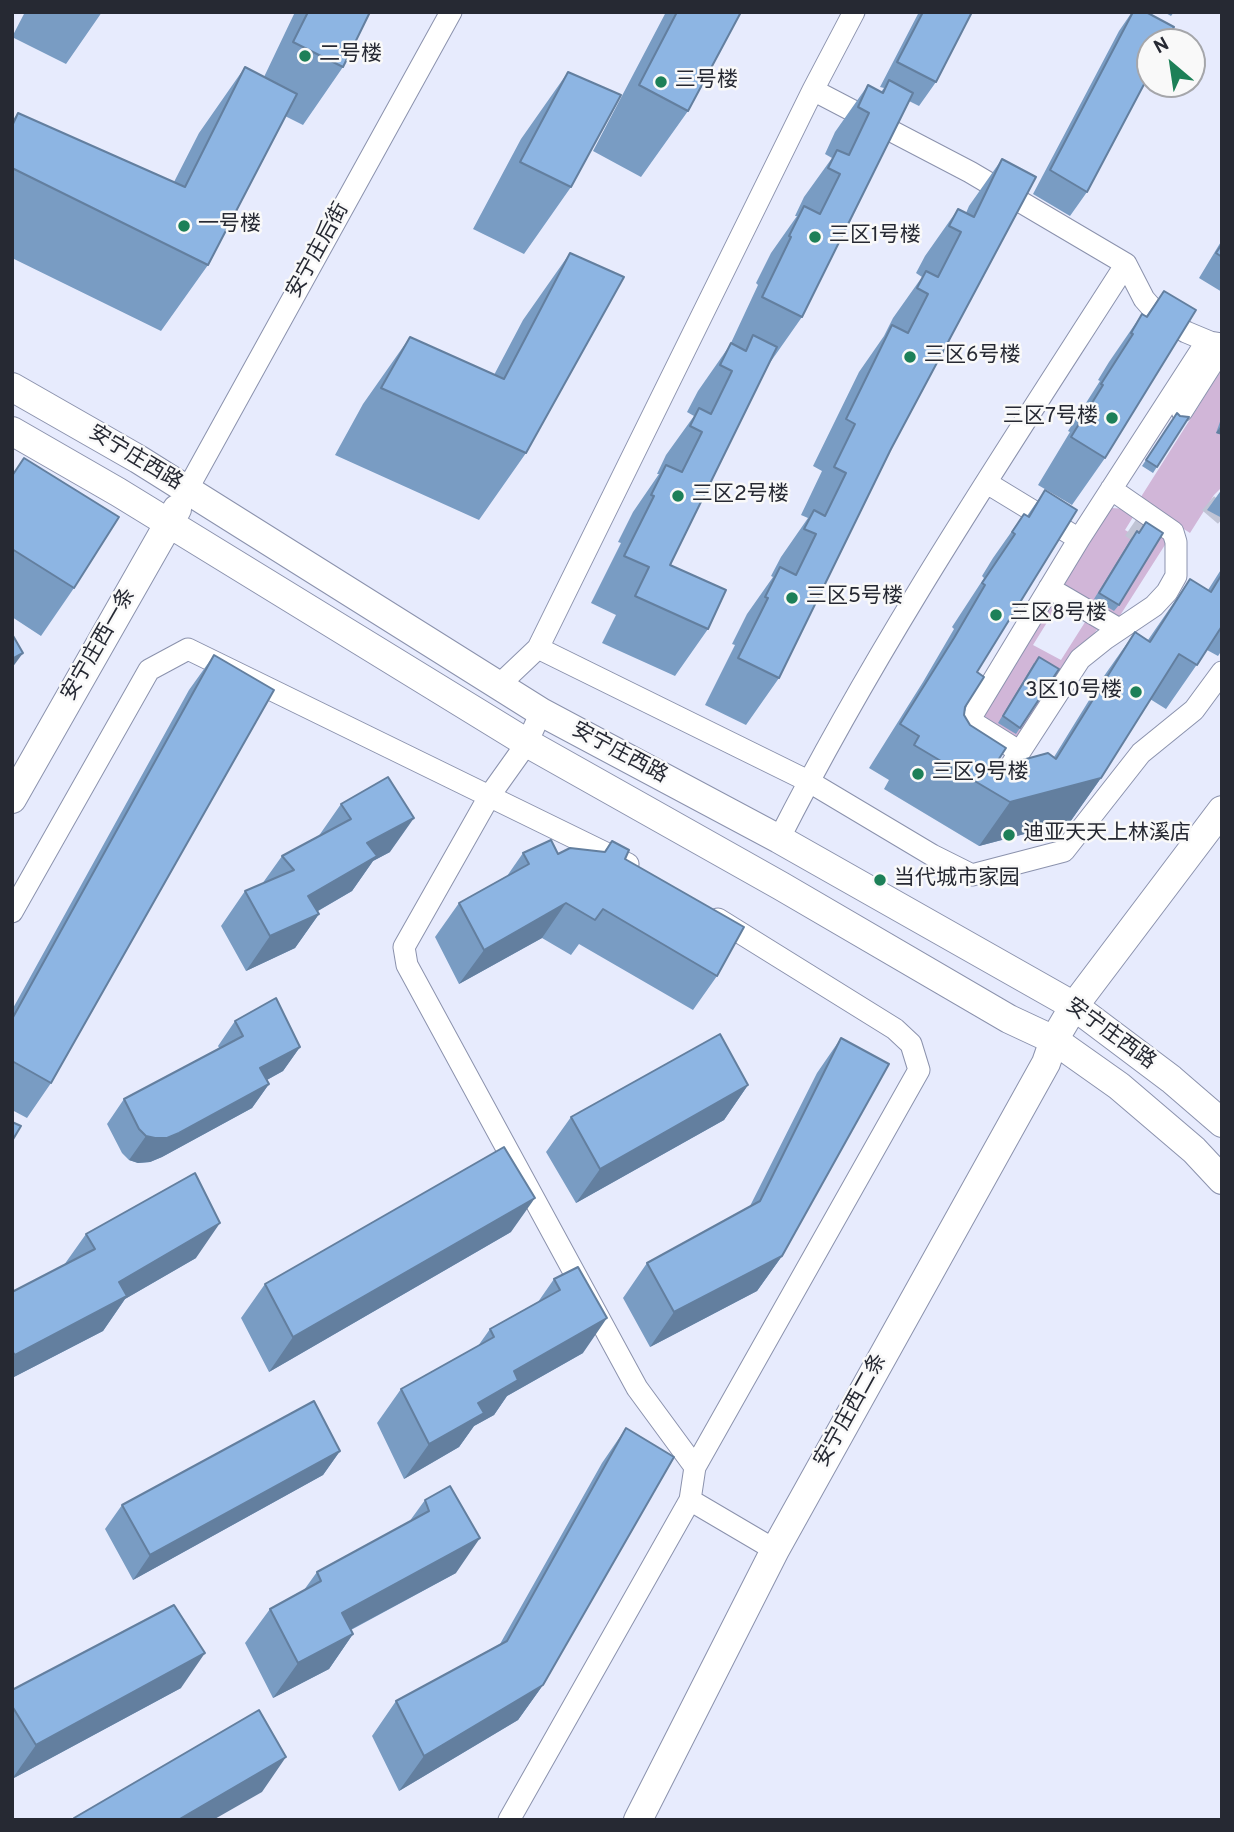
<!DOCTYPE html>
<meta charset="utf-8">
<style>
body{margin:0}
#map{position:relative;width:1234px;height:1832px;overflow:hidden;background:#e7ebfd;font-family:Overpass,sans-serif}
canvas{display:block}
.frame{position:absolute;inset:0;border:14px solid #262933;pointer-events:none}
.north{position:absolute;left:1136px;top:28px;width:70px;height:70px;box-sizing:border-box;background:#f9f9f9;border:2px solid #a5a6aa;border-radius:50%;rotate:331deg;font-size:19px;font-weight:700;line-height:28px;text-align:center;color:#262933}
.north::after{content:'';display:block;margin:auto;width:24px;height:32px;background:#1d8058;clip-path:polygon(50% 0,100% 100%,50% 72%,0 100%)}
</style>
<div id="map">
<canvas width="1234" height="1832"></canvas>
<div class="frame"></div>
<div class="north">N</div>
</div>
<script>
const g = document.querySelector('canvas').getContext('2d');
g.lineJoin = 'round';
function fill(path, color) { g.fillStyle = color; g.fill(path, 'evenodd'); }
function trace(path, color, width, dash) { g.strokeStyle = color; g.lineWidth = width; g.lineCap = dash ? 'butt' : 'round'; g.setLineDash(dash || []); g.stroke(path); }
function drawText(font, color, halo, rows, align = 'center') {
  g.font = font + ' Overpass,"Noto Sans SC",sans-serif'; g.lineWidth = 5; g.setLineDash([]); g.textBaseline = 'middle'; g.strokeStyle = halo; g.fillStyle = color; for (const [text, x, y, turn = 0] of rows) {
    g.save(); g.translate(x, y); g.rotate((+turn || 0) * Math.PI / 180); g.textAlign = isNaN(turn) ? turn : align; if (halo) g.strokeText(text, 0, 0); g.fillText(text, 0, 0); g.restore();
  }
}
fill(new Path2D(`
 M1222,369V487L1214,495L1190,533L1139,500Z
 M1112,508L1126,509L1133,517L1125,530L1132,534L1140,520L1170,537L1114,625L1061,583L1102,513Z
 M1052,599L1059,603L1033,645L1061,660L1087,619L1098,628L1018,748L981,717Z`), '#d1b6d8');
trace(new Path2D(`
 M1210,517L1222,503
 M1131,527L1147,538`), '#c0c4d5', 21, [21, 10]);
const street = new Path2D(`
 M813,90L970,172L1126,264L1144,299L1159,316L1186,332L1210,342L1222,344
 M1182,411L1222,348
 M187,490L451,12
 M1079,539L1207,341
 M1049,588L1119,629
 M538,648L808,781L932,855L972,875L1064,851L1141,753L1194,710L1222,672
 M499,685L538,648L813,90L854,12
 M541,712L527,743L490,795L404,947L407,965L637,1388L695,1467
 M969,720L1020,752
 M953,747L1079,539L987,483
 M997,787L1080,659L1105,639L1154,606L1167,592L1176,576V542L1173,532L1111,489
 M779,839C880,640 1005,453 1126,264
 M12,912L149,670L188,649L628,864
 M690,1500L775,1550
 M509,1820L690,1500L695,1467L919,1070L911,1044L895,1029L718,919`);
const secondary = new Path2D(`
 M12,387L138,459L541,712L779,839L1074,1006L1171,1079L1222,1123
 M12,431L118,492L527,743L781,886L1009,1019L1054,1040L1119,1086L1194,1150L1222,1180
 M12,799L177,509
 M638,1820L775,1550L1046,1063L1054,1040L1074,1006L1222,810`);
trace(street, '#8b92ad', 23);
trace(secondary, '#8b92ad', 30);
trace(street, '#fff', 21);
trace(secondary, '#fff', 28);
fill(new Path2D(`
 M25,12H102L66,64L12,37Z
 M295,12H370L343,67L303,125L285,116L208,265L161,331L12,258V121L18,113L174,182L199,133L245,67L264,77Z
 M666,12H741L688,111L641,177L593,151Z
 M919,12H972L936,82L919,106L909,101L802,317L769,364L670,565L708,629L675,676L602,643L616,615L591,603L621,543L618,542L633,512L659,474H657L666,455L694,416L687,412L698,391L730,345L758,285L756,283L771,253L797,216H795L804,197L832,158L825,154L835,132L868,85L881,92L884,88L880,87Z
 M1132,12H1146L1087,192L1070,216L1033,194L1119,31Z
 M1164,12H1174L1171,16Z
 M568,72L571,187L524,254L473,229L521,139Z
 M1002,159L891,449L779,678L746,725L705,705L735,645L732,644L747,614L773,577L771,576L781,557L808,518L801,515L822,471L813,466L859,372L884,336L893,318L922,277L916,273L925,256L958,209L966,213L969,206Z
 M1222,240V292L1199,278Z
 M570,253L526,453L479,520L335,455L363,404L410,337L494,375L523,320Z
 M1164,291L1105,458L1072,505L1038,485L1070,432L1068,431L1100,381L1098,380L1109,362L1142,314L1146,316Z
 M1177,413L1180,416L1189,417L1153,473L1142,466Z
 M1222,416V435L1216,433Z
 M24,458L74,588L41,636L12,617V475Z
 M1222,489V518L1207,510Z
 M1045,490L977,672L964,715L993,768L1054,757L1104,676L1135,632L1148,640L1190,579L1208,590L1222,568V650L1218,656L1207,650L1166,709L1150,699L1101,778L1070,822L979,846L884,789L889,780L869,768L923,682L954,629L952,627L984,578L982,576L993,558L1024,514L1027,516Z
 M1132,537L1119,605L1114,611L1094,599Z
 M214,655L51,1083L27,1118L12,1110V1010L189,690Z
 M1034,663L1059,669L1016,734L998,723Z
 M341,804L390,852L373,861L352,891L318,911L319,914L295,948L246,971L221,926L245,891L262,884L282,856L318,837Z
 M612,841L717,976L693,1010L579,944L571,955L542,938L459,984L435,937L459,903L507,876L523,853L558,854L604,852Z
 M235,1021L300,1047L283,1071L267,1080L269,1084L252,1108L162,1157L150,1162L138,1163L129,1160L122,1153L107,1124L124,1099L220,1049L218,1046Z
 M841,1038L782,1256L757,1291L650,1347L623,1298L647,1263L750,1206L817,1073Z
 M748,1085L724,1120L576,1203L546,1152L571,1117Z
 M511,1232L269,1372L241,1318L265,1284Z
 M86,1234L196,1258L125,1299L103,1331L12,1378V1292L64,1265Z
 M578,1267L583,1353L507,1396L494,1415L474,1426L459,1447L404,1479L377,1423L401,1389L478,1346L490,1329L538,1302L554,1279Z
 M626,1428L543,1685L518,1720L399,1791L372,1736L396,1701L500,1644L602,1463Z
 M340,1451L323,1475L133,1580L105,1529L122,1505Z
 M425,1500L456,1573L351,1630L353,1634L329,1669L273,1698L245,1643L270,1609L304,1590L317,1572L409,1522Z
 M181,1688L12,1779V1690Z`), '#799cc3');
fill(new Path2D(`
 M1222,424V435L1216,433Z
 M23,653L12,668V659Z
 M1101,778L1070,822L979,846L1010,802Z
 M414,818L390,852L373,861L352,891L290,927L319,914L295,948L246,971L270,936L308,896L367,843Z
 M566,903L542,938L459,984L484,950Z
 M300,1047L283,1071L243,1093L260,1068Z
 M269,1084L252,1108L162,1157L150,1162L138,1163L129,1160L146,1136Z
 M748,1085L724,1120L576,1203L600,1169Z
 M535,1198L511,1232L269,1372L293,1337Z
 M220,1223L196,1258L125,1299L103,1331L12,1378V1359L15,1355L119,1282Z
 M782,1256L757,1291L650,1347L674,1312Z
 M607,1318L583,1353L507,1396L494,1415L474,1426L459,1447L404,1479L429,1444L514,1371Z
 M340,1451L323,1475L133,1580L150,1555Z
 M480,1538L456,1573L318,1647L342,1613Z
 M353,1634L329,1669L273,1698L298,1663Z
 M205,1653L181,1688L12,1779L36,1745Z
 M543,1685L518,1720L399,1791L424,1756Z
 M286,1757L262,1792L213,1820H178Z`), '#637f9f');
const building = new Path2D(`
 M308,12H370L343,67L293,42Z
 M677,12H741L688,111L639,85Z
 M923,12H972L936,82L897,62Z
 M1133,12H1146L1174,27L1166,42H1150V73L1087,192L1050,170Z
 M245,67L297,94L208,265L12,168V126L18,113L185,187Z
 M568,72L621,95L571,187L520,162Z
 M889,80L913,93L802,317L762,297L791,237L789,236L804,206L820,214L840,174L828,168L837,150L849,155L869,113L858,107L868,85L883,93Z
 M1002,159L1036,177L891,449L779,678L738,658L768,598L765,597L780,567L796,575L816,534L804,529L814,510L825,516L846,473L834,467L855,424L846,419L892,325L908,333L928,294L917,288L926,271L938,277L961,232L949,226L958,209L974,217Z
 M1222,244V257L1216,253Z
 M570,253L624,277L526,453L381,388L410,337L504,379Z
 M1164,291L1196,310L1105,458L1071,437L1103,385L1101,384L1133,334L1131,333L1142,314L1147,317Z
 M753,335L777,347L670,565L726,590L708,629L635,596L649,567L624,556L654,496L651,495L666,465L682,472L702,432L690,426L699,408L711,414L732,371L720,365L731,343L746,351Z
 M1177,413L1180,416L1189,417L1157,467L1146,460Z
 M24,458L119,517L74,588L12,549V476Z
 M1045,490L1077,510L977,672L984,677L965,707L964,715L970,725L1006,748L993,768L1048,753L1056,759L1135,632L1150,642L1190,579L1211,592L1222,574V626L1197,665L1179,654L1101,778L1010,802L914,745L919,736L900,724L954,638L985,585L982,583L1015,534L1012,532L1024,514L1029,517Z
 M1146,522L1163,533L1119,605L1099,593L1137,531L1139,533Z
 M12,634L23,653L12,659Z
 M214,655L274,690L51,1083L12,1061V1019Z
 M1039,657L1059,669L1020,728L1003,716Z
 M388,777L414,818L367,843L377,856L308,896L319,914L270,936L245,891L294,870L282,856L351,819L341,804Z
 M551,840L558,854L570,848L605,852L612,841L629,850L625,859L744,927L717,976L603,909L595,920L566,903L484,950L459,903L529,864L523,853Z
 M276,998L300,1047L260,1068L269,1084L179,1133L167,1138H155L146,1136L139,1129L124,1099L243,1036L235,1021Z
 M720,1034L748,1085L600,1169L571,1117Z
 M841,1038L889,1064L782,1256L674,1312L647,1263L760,1201Z
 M12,1122L21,1126L12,1141Z
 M504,1147L535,1198L293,1337L265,1284Z
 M195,1173L220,1223L119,1282L127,1296L15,1355L12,1351V1292L95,1249L86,1234Z
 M578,1267L607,1318L514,1371L518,1380L478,1403L484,1413L429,1444L401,1389L494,1337L490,1329L560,1290L554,1279Z
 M314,1401L340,1451L150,1555L122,1505Z
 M626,1428L674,1457L543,1685L424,1756L396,1701L507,1641Z
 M450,1486L480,1538L342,1613L353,1634L298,1663L270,1609L321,1581L317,1572L429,1511L425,1500Z
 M174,1605L205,1653L36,1745L12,1706V1690Z
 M259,1710L286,1757L178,1820H75L74,1818Z`);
fill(building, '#8db5e3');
trace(building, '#637f9f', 2);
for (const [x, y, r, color] of [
 [305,56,7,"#1d8058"],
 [661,82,7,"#1d8058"],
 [184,226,7,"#1d8058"],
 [815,237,7,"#1d8058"],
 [910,357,7,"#1d8058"],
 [1112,418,7,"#1d8058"],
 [678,496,7,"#1d8058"],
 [792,598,7,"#1d8058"],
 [996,615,7,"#1d8058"],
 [1136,692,7,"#1d8058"],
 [918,774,7,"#1d8058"],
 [1009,835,7,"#1d8058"],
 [880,880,7,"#1d8058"]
]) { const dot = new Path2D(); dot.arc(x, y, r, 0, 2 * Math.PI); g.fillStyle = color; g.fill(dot); trace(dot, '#f9f9f9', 2.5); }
drawText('21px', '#262933', '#f9f9f9', [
 ["二号楼",319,56],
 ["三号楼",675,82],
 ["一号楼",198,226],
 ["三区1号楼",829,237],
 ["三区6号楼",924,357],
 ["三区7号楼",1098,418,"right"],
 ["三区2号楼",692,496],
 ["三区5号楼",806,598],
 ["三区8号楼",1010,615],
 ["3区10号楼",1122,692,"right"],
 ["三区9号楼",932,774],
 ["迪亚天天上林溪店",1023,835],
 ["当代城市家园",894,880]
], 'left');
drawText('21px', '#262933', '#f9f9f9', [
 ["安宁庄后街",319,251,-61],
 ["安宁庄西路",135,459,31],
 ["安宁庄西一条",100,645,-60],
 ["安宁庄西路",619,754,28],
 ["安宁庄西路",1110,1035,36],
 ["安宁庄西二条",852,1411,-61]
]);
</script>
